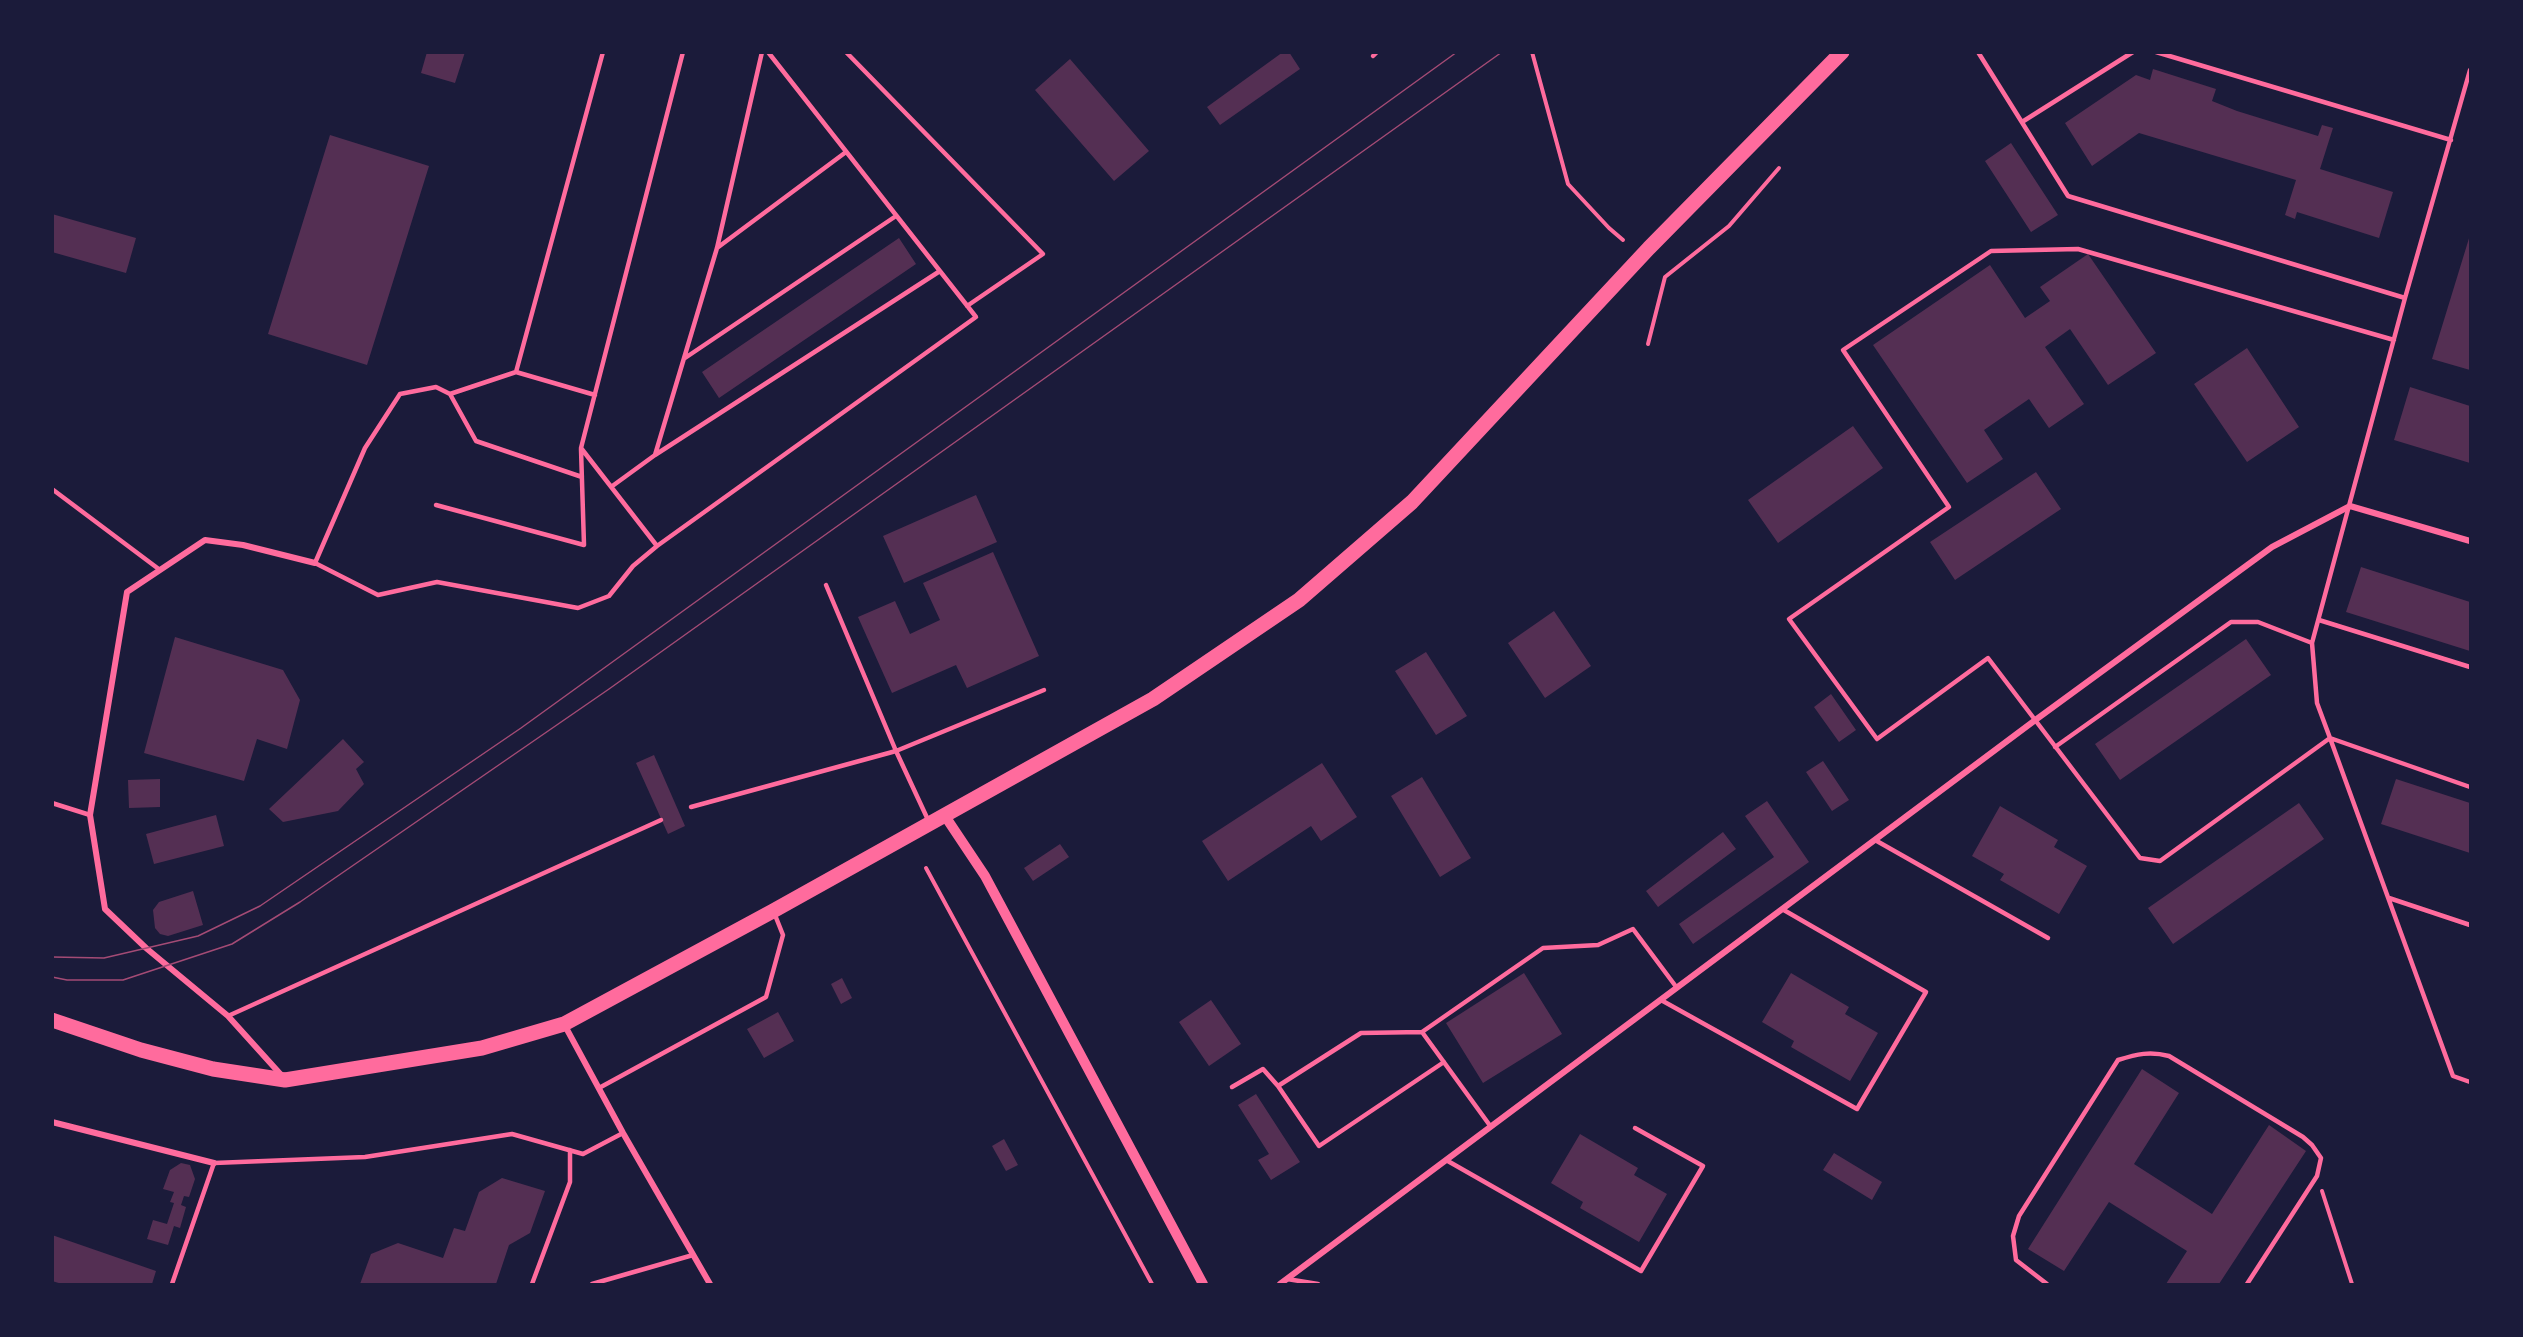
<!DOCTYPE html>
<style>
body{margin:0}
#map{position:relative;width:2523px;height:1337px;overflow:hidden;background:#1b1b3a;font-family:"PT Serif",serif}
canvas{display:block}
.frame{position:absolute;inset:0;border:54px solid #1b1b3a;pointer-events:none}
</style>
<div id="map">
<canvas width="2523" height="1337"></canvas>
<div class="frame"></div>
</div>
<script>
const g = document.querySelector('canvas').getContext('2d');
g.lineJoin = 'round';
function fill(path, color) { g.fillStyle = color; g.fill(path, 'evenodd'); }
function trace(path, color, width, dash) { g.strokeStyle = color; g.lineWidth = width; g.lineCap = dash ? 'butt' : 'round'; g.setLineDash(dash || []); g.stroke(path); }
fill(new Path2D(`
 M427,52H465L455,83L421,73Z
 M1283,52H1289L1300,69L1220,125L1207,107Z
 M1070,59L1149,151L1114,181L1035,90Z
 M2153,69L2216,89L2212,101L2237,111L2318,136L2322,125L2333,128L2320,169L2393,192L2379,238L2297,212L2295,219L2285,215L2296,180L2139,133L2092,166L2065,123L2136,75L2150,80Z
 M330,135L429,166L367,365L268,334Z
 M2011,143L2058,215L2031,232L1985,161Z
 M52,214L136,238L126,273L52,252Z
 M2470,235V370L2432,359Z
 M899,238L916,264L719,398L702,372Z
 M2088,254L2156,353L2108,385L2070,329L2045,347L2084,404L2049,428L2029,399L1984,430L2003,459L1967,483L1873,345L1990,265L2025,318L2050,301L2040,287Z
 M2247,348L2299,427L2247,462L2194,384Z
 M2410,387L2470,406V463L2394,440Z
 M1853,426L1883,468L1778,543L1748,500Z
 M2036,472L2061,509L1955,580L1930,542Z
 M976,495L997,542L904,583L883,536Z
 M993,552L1039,656L967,688L956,665L892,693L858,617L895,601L910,634L940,620L923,583Z
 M2361,567L2470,602V651L2346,612Z
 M1554,611L1591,666L1545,698L1508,643Z
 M175,637L283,670L300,700L287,749L257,739L244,781L144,753Z
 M2246,639L2271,675L2120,780L2095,744Z
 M1426,652L1467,716L1436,735L1395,671Z
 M1831,694L1856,730L1839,742L1814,707Z
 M343,739L364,762L356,769L364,784L338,811L283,822L269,809Z
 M654,755L685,826L668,834L636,763Z
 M1823,761L1849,800L1832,811L1806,772Z
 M1322,763L1357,817L1321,841L1311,826L1228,881L1202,841Z
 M1422,777L1471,858L1440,877L1391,796Z
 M160,779V807L129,808L128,780Z
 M2396,779L2470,803V853L2381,824Z
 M1767,801L1809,862L1693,944L1679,924L1774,857L1745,816Z
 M2299,803L2324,839L2173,944L2148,908Z
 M2000,806L2058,840L2054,847L2087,866L2059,914L2000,880L2004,874L1972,856Z
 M216,815L224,846L154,864L146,834Z
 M1723,832L1736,849L1658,907L1646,891Z
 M1060,844L1069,857L1033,881L1024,868Z
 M193,891L203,925L168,936L160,934L155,928L153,910L159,902Z
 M1524,973L1562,1034L1483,1083L1446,1023Z
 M1791,973L1849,1007L1845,1014L1878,1033L1850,1081L1791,1047L1794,1041L1762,1022Z
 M842,978L852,998L841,1004L831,984Z
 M1211,1000L1241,1044L1209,1066L1179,1022Z
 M778,1012L794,1041L764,1058L747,1029Z
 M2142,1069L2179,1093L2134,1164L2212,1214L2269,1125L2306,1151L2219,1284H2166L2187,1251L2109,1202L2064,1271L2028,1249Z
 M1256,1094L1300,1162L1271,1180L1258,1160L1269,1154L1238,1105Z
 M1580,1134L1638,1168L1634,1175L1667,1194L1639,1242L1580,1208L1583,1202L1551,1183Z
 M1004,1139L1018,1165L1006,1171L992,1146Z
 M1834,1153L1882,1182L1872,1200L1823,1170Z
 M181,1163L190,1165L195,1179L189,1197L184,1196L181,1205L186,1207L180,1228L174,1226L168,1245L147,1239L153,1220L167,1224L174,1203L170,1202L174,1192L163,1189L170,1170Z
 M502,1178L545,1191L530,1233L509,1245L496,1284H360L371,1254L398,1243L443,1258L454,1228L465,1231L479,1192Z
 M52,1235L156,1271L152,1284H62L52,1281Z`), '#542f53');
trace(new Path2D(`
 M1532,52L1568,184L1609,228L1623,240
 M1648,344L1665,277L1729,226L1779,168
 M926,868L1152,1284
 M2322,1191L2352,1284`), '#ff6b9d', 4);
trace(new Path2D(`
 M683,52L581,448L657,546L976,317L768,52
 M846,52L1043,254L967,306
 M1978,52L2068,196L2405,298
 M2156,52L2451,140
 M1373,56L1377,52
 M2470,70L2405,298L2312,643L2317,703L2330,738L2453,1076L2470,1082
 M2022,122L2133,52
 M717,248L846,152
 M2394,340L2078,249L1991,251L1843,350L1949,507L1789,619L1877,739L1988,658L2140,858L2160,861L2330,738L2470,787
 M685,358L896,216
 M516,372L450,394L476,441L582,477
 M450,394L436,387L400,394L365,448L315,563L378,595L437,582L578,608L609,596L633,566L657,546
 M595,395L516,372L603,52
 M655,455L717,248L762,52
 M611,487L655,455L940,271
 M52,489L160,570
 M436,505L584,545L581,449
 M826,585L896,751L1044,690
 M2319,620L2470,667
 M2055,747L2231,622H2258L2312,643
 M52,803L90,815
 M691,807L896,751L929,822
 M1875,840L2048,938
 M2389,898L2470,925
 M1661,1000L1857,1109L1926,992L1782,909
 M228,1016L661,820
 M1422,1032L1543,948L1598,945L1633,929L1677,988
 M1278,1086L1319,1146L1444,1062
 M1232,1087L1263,1069L1278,1086L1361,1033L1422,1032L1491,1127
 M599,1088L766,997L783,935L775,915
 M1446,1160L1641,1271L1703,1166L1635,1128
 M1287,1279L1318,1284
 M172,1284L214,1163L365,1157L512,1134L583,1154L623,1133
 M532,1284L570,1182V1150
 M592,1284L693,1255
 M2047,1284L2016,1260L2013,1236L2019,1216L2118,1060C2137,1054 2150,1051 2169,1056L2303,1137L2312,1145L2321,1158L2317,1176L2247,1284`), '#ff6b9d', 4.5);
trace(new Path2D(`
 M564,1024L623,1133L710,1284
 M283,1077L228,1016L146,948L105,909L90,815L127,592L205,540L243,545L315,563
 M52,1122L214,1163
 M1280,1284L2034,721L2272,547L2350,506L2470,541`), '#ff6b9d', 6);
trace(new Path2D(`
 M945,816L985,876L1203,1284`), '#ff6b9d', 10);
trace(new Path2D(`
 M52,1020L141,1050L213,1069L285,1080L482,1048L564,1024L773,911L1153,699L1299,600L1412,502L1649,248L1842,52`), '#ff6b9d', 15);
trace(new Path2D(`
 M52,957L104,958L198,936L260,906L521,728L1457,52
 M52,977L67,980H123L232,944L300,902L609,689L1502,52`), '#a44b75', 1.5);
</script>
